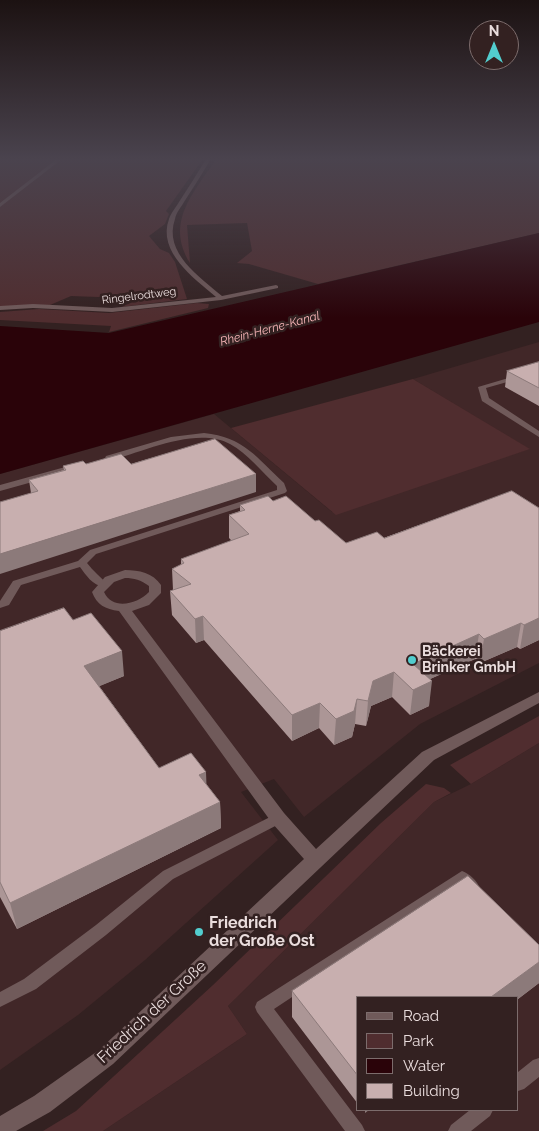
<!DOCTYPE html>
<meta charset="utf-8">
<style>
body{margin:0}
#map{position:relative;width:539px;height:1131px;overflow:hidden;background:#332121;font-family:Raleway,sans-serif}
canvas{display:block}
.legend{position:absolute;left:356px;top:996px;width:162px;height:115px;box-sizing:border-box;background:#332121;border:1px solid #7c6c6c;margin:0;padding:6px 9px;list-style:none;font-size:15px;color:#eadddd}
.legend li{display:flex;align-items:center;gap:10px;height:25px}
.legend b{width:25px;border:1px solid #7c6c6c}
.north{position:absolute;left:469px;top:20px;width:50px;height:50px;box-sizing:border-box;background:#332121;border:1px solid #7c6c6c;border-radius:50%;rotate:0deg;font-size:14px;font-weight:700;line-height:20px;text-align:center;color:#eadddd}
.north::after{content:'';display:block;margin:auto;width:18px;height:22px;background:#52cdce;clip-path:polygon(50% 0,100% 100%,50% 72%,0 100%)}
</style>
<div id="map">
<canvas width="539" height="1131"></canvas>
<ul class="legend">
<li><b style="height:6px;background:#705a5a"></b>Road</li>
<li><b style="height:14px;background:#502d2f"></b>Park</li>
<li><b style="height:14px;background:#2a0309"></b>Water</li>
<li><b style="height:14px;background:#c8afaf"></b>Building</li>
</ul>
<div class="north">N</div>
</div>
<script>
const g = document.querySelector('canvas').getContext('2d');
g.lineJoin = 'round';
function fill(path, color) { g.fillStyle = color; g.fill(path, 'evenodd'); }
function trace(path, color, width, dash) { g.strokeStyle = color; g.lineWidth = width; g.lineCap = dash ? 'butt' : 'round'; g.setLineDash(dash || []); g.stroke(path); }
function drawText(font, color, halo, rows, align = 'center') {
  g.font = font + ' Raleway,sans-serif'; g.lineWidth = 5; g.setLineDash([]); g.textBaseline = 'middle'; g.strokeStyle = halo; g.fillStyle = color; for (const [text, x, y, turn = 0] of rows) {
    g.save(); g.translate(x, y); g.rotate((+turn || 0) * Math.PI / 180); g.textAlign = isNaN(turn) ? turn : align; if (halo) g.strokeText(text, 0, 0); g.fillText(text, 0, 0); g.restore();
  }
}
fill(new Path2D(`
 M539,342V663L420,724L304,817L274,779L241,792L278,840L145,960L78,1015L0,1070V474L214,414L332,512L529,449L413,379Z
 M539,743V1131H103L247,1034L228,1006L434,802L471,784ZM358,997H518V1110H358Z`), '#412728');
fill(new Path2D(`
 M0,159H203L166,211L169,214L165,224L149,236L160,249L169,253L175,262L187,299L121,307L133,302L136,297L134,294L128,293L98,297L71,296L50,305L0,307Z
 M216,159H539V233L318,284L249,264L237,263L252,251L247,223L187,225L190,263C165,222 193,194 216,159Z
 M197,303L209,304L208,308L109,332L111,326L0,320V312L39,309L109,313Z
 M413,379L530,449L336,515L231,428Z
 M539,716V743L471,784L450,765Z
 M426,784L444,788L451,793L434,802L228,1006L247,1034L103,1131H43L76,1111L213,985L381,823Z`), '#502d2f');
fill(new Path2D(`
 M539,233V322L0,474V326L109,333Z`), '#2a0309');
fill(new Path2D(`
 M57,159H62L0,207V203Z
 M206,159H211C202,174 193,188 184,202C181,207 176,213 175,219C163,253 200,277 222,296L276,285L278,286V288L221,300L112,312L33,308L0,310V306L33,304L112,308L216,297C194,278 157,252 169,219C171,213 176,207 179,202C188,188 197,174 206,159Z
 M539,369V373L486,388L489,398L539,431V437L482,401L478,387Z
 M204,433C244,437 257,458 284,483L287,491L285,493L96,554L87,563C93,571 101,577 107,584L106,586C94,588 86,575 80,567L21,585L9,605L0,608V601L13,581L78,561L90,550L277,490V486C262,472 248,454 230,444C196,426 143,452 109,461L105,458L106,456L171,437Z
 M76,464L79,465L80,467L79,469L0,491V485Z
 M278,813L283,814L285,818L283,822L173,879L106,935L36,989L0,1007V992L24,979L96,925L163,871Z
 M462,871C470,874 477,881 480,888L478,892C470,895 467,891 461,885L274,1009L362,1125L365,1131H345L257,1012L255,1007L257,1002Z
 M539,1058V1077L524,1089L518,1091V1072L533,1060Z
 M470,1110H493L490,1116L471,1131H448L451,1125Z`), '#705a5a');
fill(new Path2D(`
 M125,570C139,570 153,573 161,585V593L149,605L132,611L284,813L316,849L422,752L539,692V703L434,760L113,1064L50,1112L16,1131H0V1116L34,1096L99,1050L304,859L272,823L119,611C105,609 97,605 92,592L105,577ZM125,578C134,578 141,580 149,586V592C137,604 113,611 104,592L114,582Z`), '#705a5a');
fill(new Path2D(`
 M539,362V406L505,387L507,371Z
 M86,464H131L256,474V492L31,493L29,480L64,470L63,466Z
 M512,491L539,640L520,649L517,647L480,663L475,659L430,679L429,706L410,715L392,697L371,706L366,726L355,724L352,737L334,745L319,728L292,741L204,640L196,643L172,615L170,591L173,590L172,569L181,565V559L232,541L229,538V515L240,511V505L273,501L315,521L346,543L384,538Z
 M73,620L124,676L99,686L159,768L206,784L220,802L221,828L17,929L0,897V631Z
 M539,945V983L518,999L358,997V1104L292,1017V991Z`), '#ac9696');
fill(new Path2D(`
 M256,474V492L0,574V554Z
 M203,616L204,640L196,643L195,619Z
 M539,618V640L520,649L524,625Z
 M521,623L517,647L480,663L484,639Z
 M479,634L475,659L410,688L413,664Z
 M122,651L124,676L88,691L84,666Z
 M394,672L392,697L371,706L366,726L368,701L373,681Z
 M432,681L429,706L410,715L413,690Z
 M357,699L355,724L352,737L334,745L336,719Z
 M320,703L319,728L292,741V715Z
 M206,772L207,798L199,775Z
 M220,802L221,828L17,929L10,903Z
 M539,962V983L518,999V997H491Z
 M365,1110H369L365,1113Z`), '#8c7a7a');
const building = new Path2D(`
 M539,362V388L507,371Z
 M215,439L256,474L0,554V502L38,491L29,480L66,470L63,466L83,461L86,464L121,454L131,464Z
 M512,491L539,508V618L524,625L521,623L484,639L479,634L413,664L432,681L413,690L394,672L373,681L368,701L357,699L354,711L336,719L320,703L292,715L203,616L195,619L170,591L191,584L172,569L184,563L181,559L249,534L229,515L245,510L240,505L268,496L273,501L286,496L315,521L319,520L346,543L377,532L384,538Z
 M64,608L73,620L91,613L122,651L84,666L159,768L191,753L206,772L199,775L220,802L10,903L0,882V631Z
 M468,876L539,945V962L491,997H358V1076L292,991Z`);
fill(building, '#c8afaf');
trace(building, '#8c7a7a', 1);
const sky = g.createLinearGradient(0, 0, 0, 318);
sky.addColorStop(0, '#1c1212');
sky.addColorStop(0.5, '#4a434e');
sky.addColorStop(1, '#4a434e00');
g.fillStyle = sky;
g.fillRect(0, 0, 539, 318);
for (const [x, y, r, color] of [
 [412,660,5,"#52cdce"],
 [199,932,5,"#52cdce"]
]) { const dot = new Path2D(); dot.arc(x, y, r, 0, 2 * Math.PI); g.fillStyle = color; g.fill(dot); trace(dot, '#332121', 2); }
drawText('11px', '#eadddd', '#332121', [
 ["Ringelrodtweg",139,296,-7]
]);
drawText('italic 12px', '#f8b6b8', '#332121', [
 ["Rhein-Herne-Kanal",270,329,-15]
]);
drawText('bold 14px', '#eadddd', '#332121', [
 ["Bäckerei",422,652],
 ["Brinker GmbH",422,668]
], 'left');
drawText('bold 16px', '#eadddd', '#332121', [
 ["Friedrich",209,923],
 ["der Große Ost",209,941]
], 'left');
drawText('16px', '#eadddd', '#332121', [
 ["Friedrich der Große",152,1012,-43]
]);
</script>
